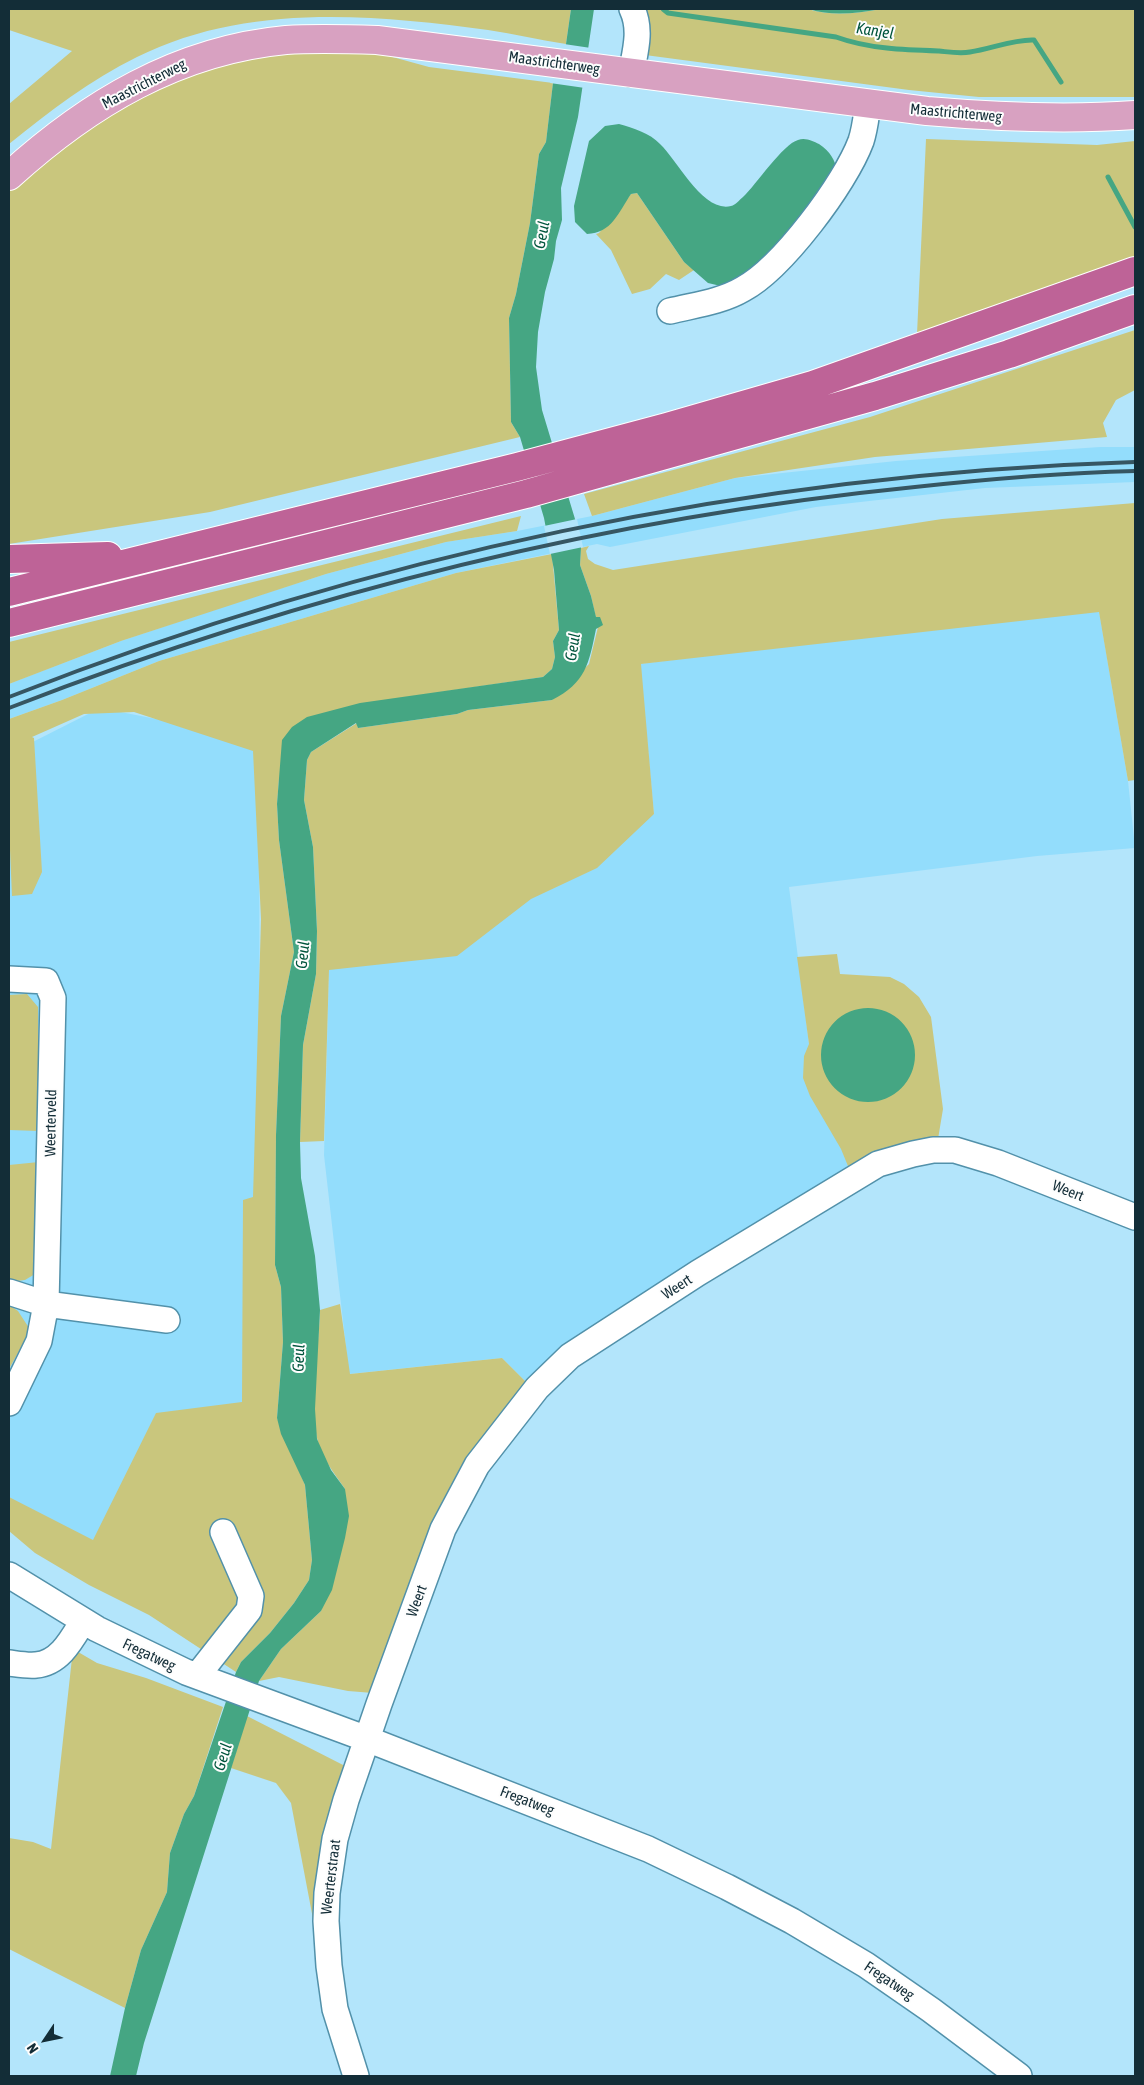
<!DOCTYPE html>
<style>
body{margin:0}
#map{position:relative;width:1144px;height:2085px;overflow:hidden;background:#b3e5fb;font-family:"Asap Condensed",sans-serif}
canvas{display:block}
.frame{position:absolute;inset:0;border:10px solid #132d37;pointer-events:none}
.north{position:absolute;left:20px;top:2015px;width:50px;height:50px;-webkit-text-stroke:4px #fdfdfd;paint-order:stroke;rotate:236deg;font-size:14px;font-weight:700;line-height:20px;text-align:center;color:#132d37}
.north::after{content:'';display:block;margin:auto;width:18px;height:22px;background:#132d37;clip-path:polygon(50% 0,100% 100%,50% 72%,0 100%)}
</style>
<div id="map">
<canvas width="1144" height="2085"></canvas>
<div class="frame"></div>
<div class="north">N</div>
</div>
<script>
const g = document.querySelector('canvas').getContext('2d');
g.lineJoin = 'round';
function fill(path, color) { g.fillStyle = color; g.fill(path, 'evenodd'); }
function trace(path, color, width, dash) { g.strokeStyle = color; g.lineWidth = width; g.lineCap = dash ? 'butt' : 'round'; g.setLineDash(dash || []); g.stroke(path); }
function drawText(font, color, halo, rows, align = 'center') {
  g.font = font + ' "Asap Condensed",sans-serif'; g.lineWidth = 4; g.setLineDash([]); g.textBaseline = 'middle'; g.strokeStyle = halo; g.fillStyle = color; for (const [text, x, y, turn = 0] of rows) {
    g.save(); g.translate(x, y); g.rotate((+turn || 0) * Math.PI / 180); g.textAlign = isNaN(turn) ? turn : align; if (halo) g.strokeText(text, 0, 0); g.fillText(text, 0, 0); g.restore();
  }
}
fill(new Path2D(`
 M1100,447H1135V482L985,488L816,507L610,547L597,544L456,573L159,661L62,700L9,719V684L24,678L121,641L232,604L326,574L446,542L517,531L592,516L735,478L896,461Z
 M1099,611L1128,781L1135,848L1037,856L789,887L809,1044L850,1171L528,1384L502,1358L349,1374L324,1155L329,970L654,814L640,664L919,629Z
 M100,708L259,739L260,1261L245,1407L99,1544L9,1506V754Z`), '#93ddfc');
fill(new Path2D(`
 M9,9H571L566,44C540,40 514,34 488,30C372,14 245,3 137,57C90,80 50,111 9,144V104L72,51L9,30Z
 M639,9H808C833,17 857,13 881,9H1135V97H979L909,90L645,55Z
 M327,51L378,53L429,67L553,83L546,142L539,154L530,223L516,294L509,318L511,422L520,437L210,512L9,544V190L95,120L189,73L272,53Z
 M926,139L1097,145L1135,141V263L917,334Z
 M637,193L684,262L694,270L679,280L666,274L650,289L632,294L611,250L596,234L599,233L631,194Z
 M1135,330V390L1116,400L1103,423L1107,437L875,457L735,478L592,516L584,494L870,417Z
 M1135,503V780L1128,781L1099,612L641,664L654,814L597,868L531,899L457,956L329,970L324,1141L300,1142L303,1045L316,974L317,931L313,847L304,800L307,760L311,752L357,723L358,728L457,714L468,710L552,700L589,664L598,627L591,596L580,565L581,548L589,546L586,551L588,559L595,564L613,570L942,519Z
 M521,516L517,531L446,542L326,574L121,641L9,684V642Z
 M552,554L559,630L553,641L555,657L552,669L543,677L360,704L279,779L277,804L279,840L294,952L281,1016L276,1135L275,1265L281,1287L283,1342L277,1418L305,1485L312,1560L309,1580L294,1603L270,1633L241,1662L236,1672L149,1615L89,1585L35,1553L9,1531V1497L93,1540L156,1413L242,1402L243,1200L253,1197L261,919L253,751L134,712L84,714L32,737L34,738L42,872L32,894L12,896L9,827V719L62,700L159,661L456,573Z
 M837,954L840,974L890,977L904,984L919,997L931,1017L943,1109L938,1139L850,1171L841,1149L810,1096L803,1078L804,1056L809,1044L797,957Z
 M27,994L38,1007L39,1131L9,1130V995Z
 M39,1162L40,1271L25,1280L10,1282L9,1165Z
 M340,1304L350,1374L502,1358L528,1384L501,1418L451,1487L373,1693L348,1691L279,1677L259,1681L281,1649L321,1611L345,1489C335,1474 320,1456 317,1438C309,1400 319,1349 320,1310Z
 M9,1305L18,1311L29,1328L24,1342L9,1369Z
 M73,1649L97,1663L146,1678L223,1707L194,1796L184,1814L170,1853L167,1892L141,1950L125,2008L9,1949V1838L33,1842L51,1849Z
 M247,1716L347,1767L321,1961L291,1803L276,1783L231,1768Z`), '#c9c67d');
fill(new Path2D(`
 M571,9H594L578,117L561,188L562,220L556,241L554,259L545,292L538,332L536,367L542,410L575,519L581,548L580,565L591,596L596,617H600L603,625L596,629C589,663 586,683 552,700L468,710L457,714L358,728L356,723L311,752L307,760L304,800L313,847L317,931L316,974L303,1045L300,1142L301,1178L315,1256L320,1310L315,1409L317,1439L331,1470L345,1489L349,1516L345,1538L332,1590L321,1611L281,1649L259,1681L144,2043L136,2076H110L125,2008L141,1950L167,1892L170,1853L184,1814L194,1796L236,1672L241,1662L270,1633L294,1603L309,1580L312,1560L305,1485L281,1434L277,1418L283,1342L281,1287L275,1265L276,1135L281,1016L294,952L279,840L277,804L282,740L292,727L307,717L360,703L543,677L552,669L555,657L553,641L559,630L554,570L544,518L520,437L511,422L509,318L516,294L530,223L539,154L546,142L553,83L566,44Z
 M809,9H881C857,13 833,17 809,9Z
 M619,124C633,128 650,133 660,144C678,161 703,213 731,206C736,205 739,200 743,197C756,185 783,144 798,140C805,137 813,141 819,144C831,152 834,159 838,172L814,207L748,273L725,287L708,283L684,262L637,193L631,194C618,213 612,233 587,234L575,222L574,206L589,141L605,126Z
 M821 1055a47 47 0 1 1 94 0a47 47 0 1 1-94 0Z`), '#45a683');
fill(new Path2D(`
 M564,44L591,48L585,88L550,83Z
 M577,519L583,547L550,554L544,526Z`), '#b3e5fb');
trace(new Path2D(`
 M663,9L668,13L836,37C869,49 905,50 939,51C949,52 960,54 970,52C991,49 1014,39 1034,40L1061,82
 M1108,177L1135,227`), '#45a683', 5);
const minor = new Path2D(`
 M631,74C635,52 642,30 632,9
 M670,311C694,305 721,302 743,289C782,268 845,184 861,141C865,129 866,117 868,104
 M9,979L46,981L53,998L46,1304L39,1341L9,1403
 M9,1292L46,1304L167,1320
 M9,1575L97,1629L186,1672L367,1739L648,1849L727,1887L792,1921L866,1965L931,2010L1019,2076
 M9,1663C17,1664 28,1666 36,1665C60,1663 72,1639 83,1621
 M197,1676L249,1610L251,1596L223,1532
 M356,2076L335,2009L329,1966L326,1921L327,1893L335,1839L346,1800L379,1704L443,1529L477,1465L537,1388L570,1356L698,1273L878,1164L913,1154L933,1150H955L998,1163L1135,1217`);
const major = new Path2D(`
 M9,176C88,104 178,50 286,40C316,38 347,39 377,40L927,111C997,117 1065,120 1135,115`);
const highway = new Path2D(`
 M9,559L108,556
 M9,592L517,467L667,427L813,385L1135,271
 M9,623L526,494L875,396L1009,354L1135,309`);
trace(minor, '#5291aa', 28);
trace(major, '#fff', 30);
trace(highway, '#fff', 30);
trace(minor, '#fff', 25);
trace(major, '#d8a1c1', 28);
trace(highway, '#be6397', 28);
trace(new Path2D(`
 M9,697C368,556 750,474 1135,462
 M9,708C300,595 604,518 915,487C988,479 1062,473 1135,471`), '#365662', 4);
drawText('15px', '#132d37', '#fdfdfd', [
 ["Maastrichterweg",554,63,8],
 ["Maastrichterweg",144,84,-27],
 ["Maastrichterweg",956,113,5],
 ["Weerterveld",51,1123,-89],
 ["Weert",1068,1191,22],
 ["Weert",677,1287,-33],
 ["Weert",417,1601,-70],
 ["Fregatweg",149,1655,25],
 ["Fregatweg",527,1801,21],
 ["Weerterstraat",331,1877,-83],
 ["Fregatweg",889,1981,34]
]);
drawText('italic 16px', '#00543c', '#fdfdfd', [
 ["Kanjel",875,31,9],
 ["Geul",542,235,-79],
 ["Geul",573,647,-81],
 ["Geul",303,955,-84],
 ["Geul",299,1358,-88],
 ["Geul",223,1757,-73]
]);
</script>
